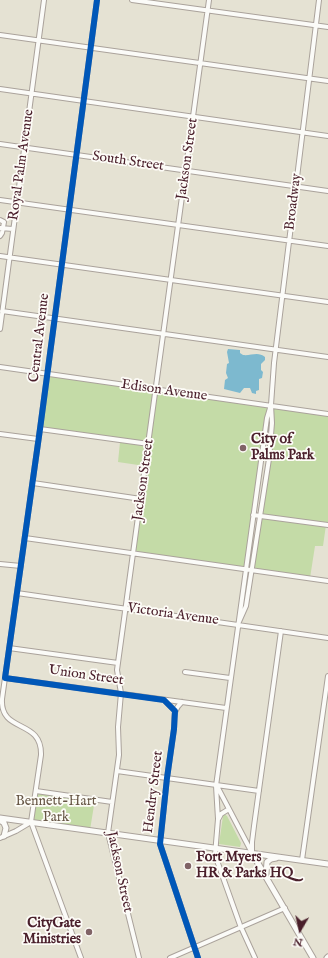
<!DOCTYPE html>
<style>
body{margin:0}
#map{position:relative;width:328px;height:958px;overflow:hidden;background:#e5e2d3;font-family:"IM FELL English",serif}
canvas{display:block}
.north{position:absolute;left:280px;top:910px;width:40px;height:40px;-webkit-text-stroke:3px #fdfcf7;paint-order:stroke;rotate:189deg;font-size:11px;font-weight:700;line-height:16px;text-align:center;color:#4a1f2b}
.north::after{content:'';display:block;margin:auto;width:14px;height:18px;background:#4a1f2b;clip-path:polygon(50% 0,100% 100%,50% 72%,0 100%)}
</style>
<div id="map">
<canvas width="328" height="958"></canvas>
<div class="north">N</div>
</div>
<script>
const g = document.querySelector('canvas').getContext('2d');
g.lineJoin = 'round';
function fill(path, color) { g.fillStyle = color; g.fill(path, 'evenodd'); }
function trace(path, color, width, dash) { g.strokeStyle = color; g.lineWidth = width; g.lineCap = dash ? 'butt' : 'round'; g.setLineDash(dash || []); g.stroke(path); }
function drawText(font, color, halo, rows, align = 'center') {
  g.font = font + ' "IM FELL English",serif'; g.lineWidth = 3.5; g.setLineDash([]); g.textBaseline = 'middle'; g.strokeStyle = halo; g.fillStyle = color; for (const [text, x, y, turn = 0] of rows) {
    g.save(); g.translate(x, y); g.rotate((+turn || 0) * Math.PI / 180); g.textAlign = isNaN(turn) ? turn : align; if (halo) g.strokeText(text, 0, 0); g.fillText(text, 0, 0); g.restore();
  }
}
fill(new Path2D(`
 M48,375L155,390L148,443L42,429Z
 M157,391L270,405L245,568L135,553Z
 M272,406L328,415V525H326L323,546H315L310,578L254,569L273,424Z
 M120,442L148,445L145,466L118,462Z
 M36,791L95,799L90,830L31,822Z
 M224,814L227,816L241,843L240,847L219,844L223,816Z`), '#c4dba7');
fill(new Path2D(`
 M228,349L240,350V353L243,355C251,356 258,351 265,357V360L261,364V370L263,372L262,378L259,379V390L256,391V394L252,393L250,388H244L240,393L224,389L225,380L228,378L226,373L227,364L229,363L227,352Z`), '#7db9cf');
const minor = new Path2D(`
 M132,0L328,27
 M0,35L328,81
 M0,89L328,136
 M0,144L328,191
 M0,200L328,246
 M0,220L4,222L2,233L0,236
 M0,228L13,229
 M0,256L328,302
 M2,311L328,357
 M0,329L44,0
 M0,367L328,414
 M40,429L149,444
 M0,434L38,439
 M33,483L141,499
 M253,515L328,525
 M25,538L328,581
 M0,564L21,566
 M17,593L328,638
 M238,624L246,606L269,459L272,423L271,405L274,363L319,0
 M9,648L118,663
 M185,672L230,678
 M5,678L226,708
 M164,700L175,711
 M182,702C172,711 175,717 174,729L167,778L160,844L198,958
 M117,771L259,791
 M218,788L251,851
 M36,791L112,802
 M219,818L221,814L229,809
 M31,822L41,755C42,718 0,734 2,699L40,429L97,0
 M31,822L81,958
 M0,838L16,831L31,822
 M252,853V842L254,826L281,631
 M302,860L328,676
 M139,958L108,833L119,755L118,727L121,693L117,670L209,0
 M170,958L285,908
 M255,958L240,925L215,855L218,819L216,786L267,418L270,408`);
const major = new Path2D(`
 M0,818L328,864
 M0,820L4,823L6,828L4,836
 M252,853L313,958
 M266,874L267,862L271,859L276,858
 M327,958L328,957`);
trace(minor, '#aaa29b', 6);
trace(major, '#aaa29b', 7);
trace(minor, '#fbfbf8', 4);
trace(major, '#fbfbf8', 5);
trace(new Path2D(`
 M97,0L40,429L5,678L164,700L175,711L174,729L167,778L160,844L198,958`), '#0057b8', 6);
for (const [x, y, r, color] of [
 [243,448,4,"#806366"],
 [188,866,4,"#806366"],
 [89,932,4,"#806366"]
]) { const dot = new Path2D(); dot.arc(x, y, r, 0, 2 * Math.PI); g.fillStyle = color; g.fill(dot); trace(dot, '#fdfcf7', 1.5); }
drawText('14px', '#4a1f2b', '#fdfcf7', [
 ["Jackson Street",188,159,-82],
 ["South Street",128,162,8],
 ["Royal Palm Avenue",22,165,-82],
 ["Broadway",294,202,-83],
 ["Central Avenue",40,338,-83],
 ["Edison Avenue",164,391,8],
 ["Jackson Street",144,480,-82],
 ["Victoria Avenue",173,615,8],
 ["Union Street",86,676,8],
 ["Hendry Street",154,792,-83],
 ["Jackson Street",119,872,78]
]);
drawText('bold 14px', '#4a1f2b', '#fdfcf7', [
 ["City of",251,440],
 ["Palms Park",251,456],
 ["Fort Myers",196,858],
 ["HR & Parks HQ",196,874],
 ["CityGate",81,924,"right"],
 ["Ministries",81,940,"right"]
], 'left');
drawText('14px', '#665645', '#fdfcf7', [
 ["Bennett-Hart",56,802],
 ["Park",56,818]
]);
</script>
